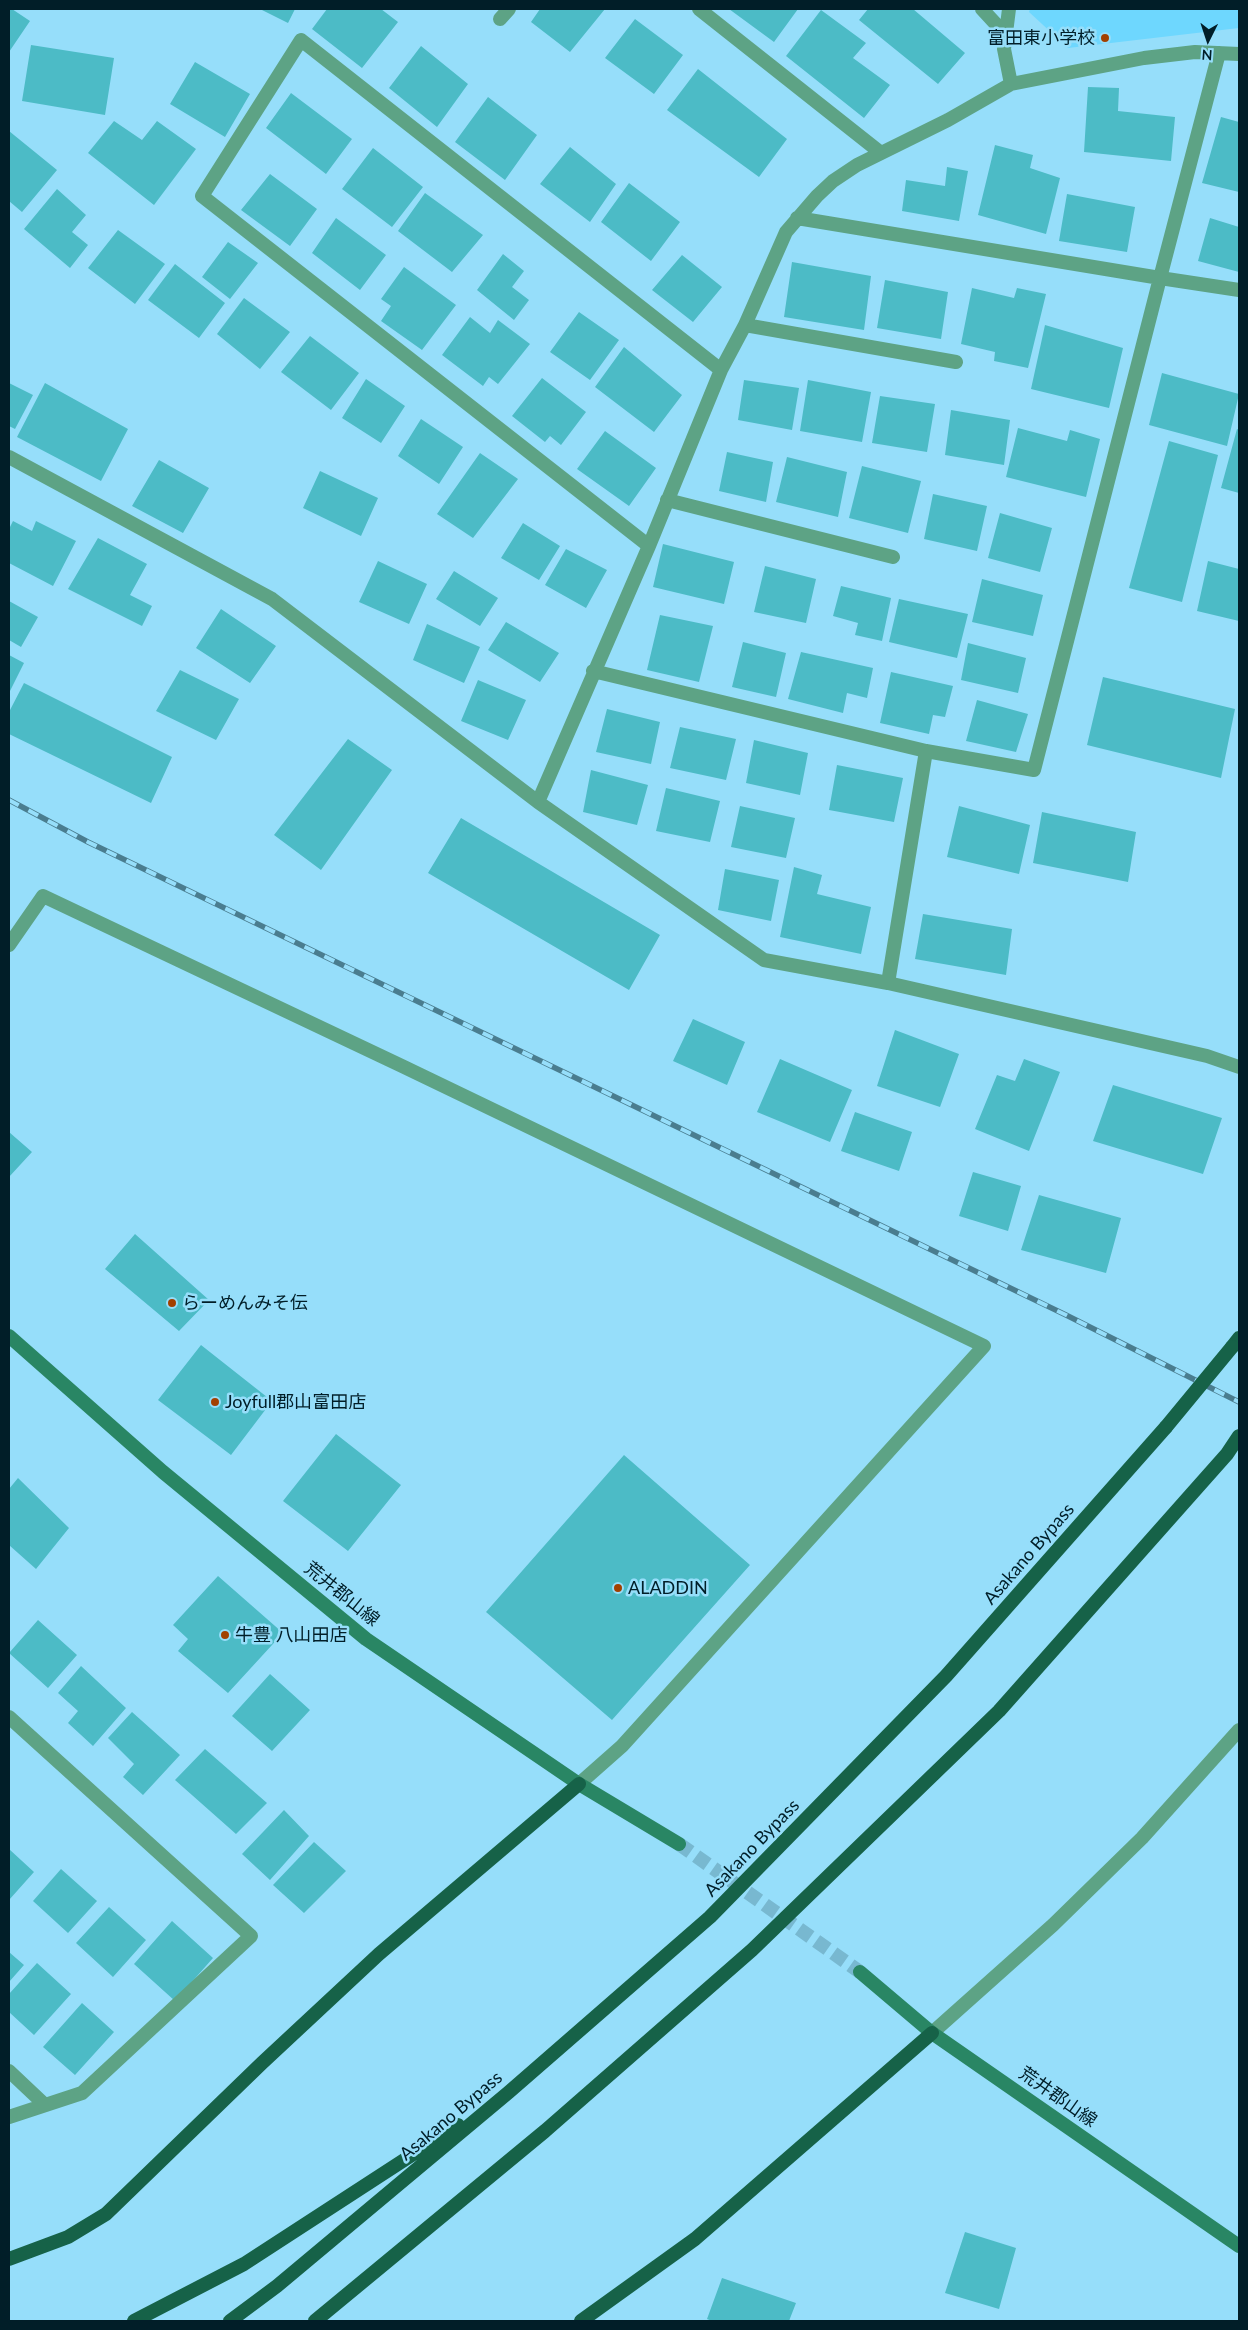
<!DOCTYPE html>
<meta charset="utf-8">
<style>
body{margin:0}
#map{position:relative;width:1248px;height:2330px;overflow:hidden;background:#96defa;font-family:Lato,sans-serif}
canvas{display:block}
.frame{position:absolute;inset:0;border:10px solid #011e28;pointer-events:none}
.north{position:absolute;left:1183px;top:15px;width:50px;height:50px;-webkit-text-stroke:4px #96defa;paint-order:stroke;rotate:184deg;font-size:14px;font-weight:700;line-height:20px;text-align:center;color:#011e28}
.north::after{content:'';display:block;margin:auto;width:18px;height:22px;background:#011e28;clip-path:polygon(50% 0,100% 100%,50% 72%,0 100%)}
</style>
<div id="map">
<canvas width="1248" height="2330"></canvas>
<div class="frame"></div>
<div class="north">N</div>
</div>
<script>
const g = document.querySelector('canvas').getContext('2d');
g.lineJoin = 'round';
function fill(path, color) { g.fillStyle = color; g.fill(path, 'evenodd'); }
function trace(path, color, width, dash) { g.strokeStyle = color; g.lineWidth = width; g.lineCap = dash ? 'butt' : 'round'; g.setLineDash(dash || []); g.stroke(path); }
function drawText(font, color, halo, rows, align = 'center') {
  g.font = font + ' Lato,"Noto Sans JP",sans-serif'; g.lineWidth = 5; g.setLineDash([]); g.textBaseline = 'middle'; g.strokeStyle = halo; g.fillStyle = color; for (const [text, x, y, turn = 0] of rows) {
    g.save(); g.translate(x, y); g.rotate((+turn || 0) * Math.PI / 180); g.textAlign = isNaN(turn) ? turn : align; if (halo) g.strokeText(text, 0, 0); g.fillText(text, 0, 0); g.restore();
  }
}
fill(new Path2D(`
 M1030,9H1239V28L1068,48L1029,12Z`), '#6ed7fe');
fill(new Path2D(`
 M9,9H12L30,21L9,52Z
 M260,9H295L288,23Z
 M327,9H381L398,22L362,68L312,29Z
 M540,9H605L570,52L531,22Z
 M729,9H798L774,42Z
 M868,9H913L965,53L938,84L859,20Z
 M821,10L866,43L853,58L890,85L864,118L786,56Z
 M635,19L683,55L654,94L605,58Z
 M31,45L114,58L105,115L22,101Z
 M421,46L468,84L437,127L389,88Z
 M195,62L250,94L225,137L170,104Z
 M698,69L787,139L759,177L667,110Z
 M1088,87L1119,88L1118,111L1175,117L1171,161L1084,152Z
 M291,93L352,139L326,174L266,128Z
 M488,97L537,135L505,180L455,142Z
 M1221,117L1239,122V192L1202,183Z
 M114,121L142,140L157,121L196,149L154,205L88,153Z
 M9,131L57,170L22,212L9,201Z
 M995,145L1033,155L1030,168L1060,178L1046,234L978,215Z
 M570,147L616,184L590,222L540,184Z
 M373,148L423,187L392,227L342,189Z
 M947,167L968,171L959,221L902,211L906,180L945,186Z
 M270,174L317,209L290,246L241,210Z
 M629,183L680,222L651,261L601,222Z
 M57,189L86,215L72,232L88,245L70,268L24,229Z
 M425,193L483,235L452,272L398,231Z
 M1067,194L1135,207L1127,252L1059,241Z
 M336,218L386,255L360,290L312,253Z
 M1210,218L1239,227V272L1198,261Z
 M118,230L165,264L135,304L88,268Z
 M228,242L258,263L230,299L202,277Z
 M503,254L524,271L512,287L529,300L514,320L477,290Z
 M682,255L722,287L693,322L652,290Z
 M792,262L871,276L864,330L784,317Z
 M175,264L225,303L199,338L148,300Z
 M404,267L456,305L422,350L381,321L391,306L381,299Z
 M885,280L948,292L941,339L877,328Z
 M972,288L1014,298L1017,288L1046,294L1028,368L994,361L995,352L961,344Z
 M244,298L290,332L260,369L217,334Z
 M579,312L619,340L590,380L550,352Z
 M470,317L490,333L498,320L530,344L498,384L489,377L483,386L442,355Z
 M1045,325L1123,348L1109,408L1031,389Z
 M310,336L359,373L331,410L281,372Z
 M624,347L682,395L654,432L595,387Z
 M1162,373L1239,394L1227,446L1149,425Z
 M542,378L586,412L561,445L550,436L545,442L512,416Z
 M366,379L405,406L381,443L342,418Z
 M744,380L799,388L792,430L738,420Z
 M808,380L871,392L862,442L800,431Z
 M9,383L33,395L15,429L9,426Z
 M45,383L128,429L101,481L17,437Z
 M880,396L935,404L927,452L872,443Z
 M951,410L1010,420L1004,465L945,455Z
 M421,419L463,447L439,484L398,456Z
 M1018,428L1067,441L1070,430L1100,439L1086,497L1006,477Z
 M1237,429L1239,430V493L1221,488Z
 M605,431L656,468L629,506L577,469Z
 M1169,441L1218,455L1182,602L1129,588Z
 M727,452L773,462L766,502L719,491Z
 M480,453L518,479L473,538L437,514Z
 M787,457L847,472L838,517L776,502Z
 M159,460L209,488L183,533L132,506Z
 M862,466L921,481L908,533L849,518Z
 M320,471L378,498L361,536L303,508Z
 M933,494L987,506L977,551L924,539Z
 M1000,513L1052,528L1040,572L988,558Z
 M13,521L32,531L36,521L76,541L53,586L9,563V529Z
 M523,523L560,546L539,580L501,558Z
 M98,538L147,564L130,595L152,606L142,626L68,589Z
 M663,544L734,562L724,604L653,587Z
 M566,549L607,570L586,608L545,585Z
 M378,561L427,584L409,624L359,602Z
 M1208,561L1239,569V621L1197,611Z
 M765,566L816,579L806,623L754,612Z
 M454,571L498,598L480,626L436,599Z
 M982,579L1043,595L1033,636L972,622Z
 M841,586L891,598L882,641L855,635L858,623L833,616Z
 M899,599L968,614L957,658L889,642Z
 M9,601L38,617L21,647L9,640Z
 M221,609L276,646L250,683L196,648Z
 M660,615L713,626L699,682L647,670Z
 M506,622L559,653L540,682L488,650Z
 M427,624L480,647L464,683L413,660Z
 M743,642L786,653L776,697L732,687Z
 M968,643L1026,658L1018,693L961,680Z
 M801,652L873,668L867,698L847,693L843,713L788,699Z
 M9,655L24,663L9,693Z
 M180,670L239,699L216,740L156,711Z
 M891,672L953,686L945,717L933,715L929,734L880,723Z
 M1103,677L1235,709L1221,778L1087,745Z
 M478,680L526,700L508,740L461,721Z
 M24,683L172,757L151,803L9,734V712Z
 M977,700L1028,714L1016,752L966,741Z
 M607,709L660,722L651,764L596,752Z
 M680,727L736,739L726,780L670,768Z
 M348,739L392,770L321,870L274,835Z
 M754,740L808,753L800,795L746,783Z
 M837,765L903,778L894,822L829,810Z
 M591,770L648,785L637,825L583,812Z
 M666,788L720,801L710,842L656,831Z
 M740,806L795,818L786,858L731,847Z
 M959,806L1030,825L1019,874L947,857Z
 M1042,812L1136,832L1128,882L1033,863Z
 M461,818L660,935L629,990L428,873Z
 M794,867L822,875L817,894L871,907L861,954L780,937Z
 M725,869L779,880L771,921L718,910Z
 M923,914L1012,929L1006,975L915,959Z
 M693,1019L745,1042L727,1085L673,1061Z
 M895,1030L959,1054L940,1107L877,1086Z
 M780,1059L852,1090L830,1142L757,1112Z
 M1024,1059L1060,1072L1029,1151L975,1129L997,1075L1015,1081Z
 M1113,1085L1222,1118L1203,1174L1093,1141Z
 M855,1112L912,1132L899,1171L841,1151Z
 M9,1132L32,1152L9,1177Z
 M973,1172L1021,1186L1008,1231L959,1216Z
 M1039,1195L1121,1218L1106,1273L1021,1250Z
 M135,1234L209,1300L179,1331L105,1269Z
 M201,1345L272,1401L231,1455L158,1400Z
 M336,1434L401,1485L348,1551L283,1501Z
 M624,1455L750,1565L612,1720L486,1612Z
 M18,1478L69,1528L36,1569L9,1545V1489Z
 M218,1576L283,1633L228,1693L178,1651L188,1639L173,1625Z
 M38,1620L77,1655L48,1688L9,1653Z
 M81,1666L126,1708L93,1746L68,1723L78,1711L58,1693Z
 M270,1674L310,1710L272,1751L232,1716Z
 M132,1712L180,1755L143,1795L123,1777L134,1764L108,1738Z
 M205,1749L267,1803L236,1834L175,1780Z
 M284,1810L309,1836L270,1880L242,1854Z
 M314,1842L346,1871L304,1913L273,1885Z
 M9,1849L34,1872L9,1900Z
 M61,1869L97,1901L68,1933L33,1901Z
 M109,1907L146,1940L113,1977L76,1943Z
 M172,1921L213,1958L175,2001L134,1964Z
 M9,1952L24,1965L9,1982Z
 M37,1963L71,1994L34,2035L9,2012V1994Z
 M82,2003L114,2032L75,2075L43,2047Z
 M965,2232L1016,2248L999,2309L945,2293Z
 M722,2278L796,2303L789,2321H712L707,2319Z`), '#4cbbc6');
trace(new Path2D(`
 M679,1844L860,1972`), '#78b8d0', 14, [14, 7]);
trace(new Path2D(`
 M699,9L881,153
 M982,9L1005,34
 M1009,9L1004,49L1011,84
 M500,19L509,9
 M1219,53L1160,278L1239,290
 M745,325L956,362
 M9,457L272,599L538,802L764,960L888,983L1207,1056L1239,1067
 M667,500L893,557
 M649,546L202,196L301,40L721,370
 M593,671L926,751L1034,770L1160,278L797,218
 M538,802L649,546L721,370L745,325L786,232L817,196L833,181L857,165L948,120L1011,84L1144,58L1195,52L1239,54
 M9,945L43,896L402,1066L984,1346L622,1746L579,1784
 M888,983L926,751
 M9,1717L251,1936L82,2093L9,2117
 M932,2033L1053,1925L1142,1838L1239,1730
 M9,2071L44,2104`), '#5da385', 14);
trace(new Path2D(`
 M9,1336L163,1472L366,1639L579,1784L679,1844
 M860,1972L932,2033L1239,2246`), '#298664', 14);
trace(new Path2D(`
 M1232,1347L1239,1338
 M9,2259L68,2237L106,2214L262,2063L379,1954L579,1784
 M134,2321L244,2264L458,2125
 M230,2321L277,2286L509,2092L710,1917L946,1676L1166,1427
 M315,2321L545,2131L752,1950L999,1711L1227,1454L1239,1436
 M581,2321L695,2239L932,2033`), '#166248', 14);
const rail = new Path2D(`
 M9,800L88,842L1066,1315L1239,1402`);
trace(rail, '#4a7d8f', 5.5);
trace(rail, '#96defa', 4, [11]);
trace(new Path2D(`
 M1166,1427L1232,1347`), '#166248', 14);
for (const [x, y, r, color] of [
 [1105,38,5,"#a24000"],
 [172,1303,5,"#a24000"],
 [215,1402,5,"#a24000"],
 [618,1588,5,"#a24000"],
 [225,1635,5,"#a24000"]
]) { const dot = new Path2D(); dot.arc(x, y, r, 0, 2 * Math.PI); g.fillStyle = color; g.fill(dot); trace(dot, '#96defa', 2); }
drawText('18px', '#011e28', '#96defa', [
 ["富田東小学校",1095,38,"right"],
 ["らーめんみそ伝",182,1303],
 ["Joyfull郡山富田店",225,1402],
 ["ALADDIN",628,1588],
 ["牛豊 八山田店",235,1635]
], 'left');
drawText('18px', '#011e28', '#96defa', [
 ["Asakano Bypass",1029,1554,-49],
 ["荒井郡山線",342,1594,39],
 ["Asakano Bypass",752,1848,-46],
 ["荒井郡山線",1058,2097,35],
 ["Asakano Bypass",451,2116,-40]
]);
</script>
